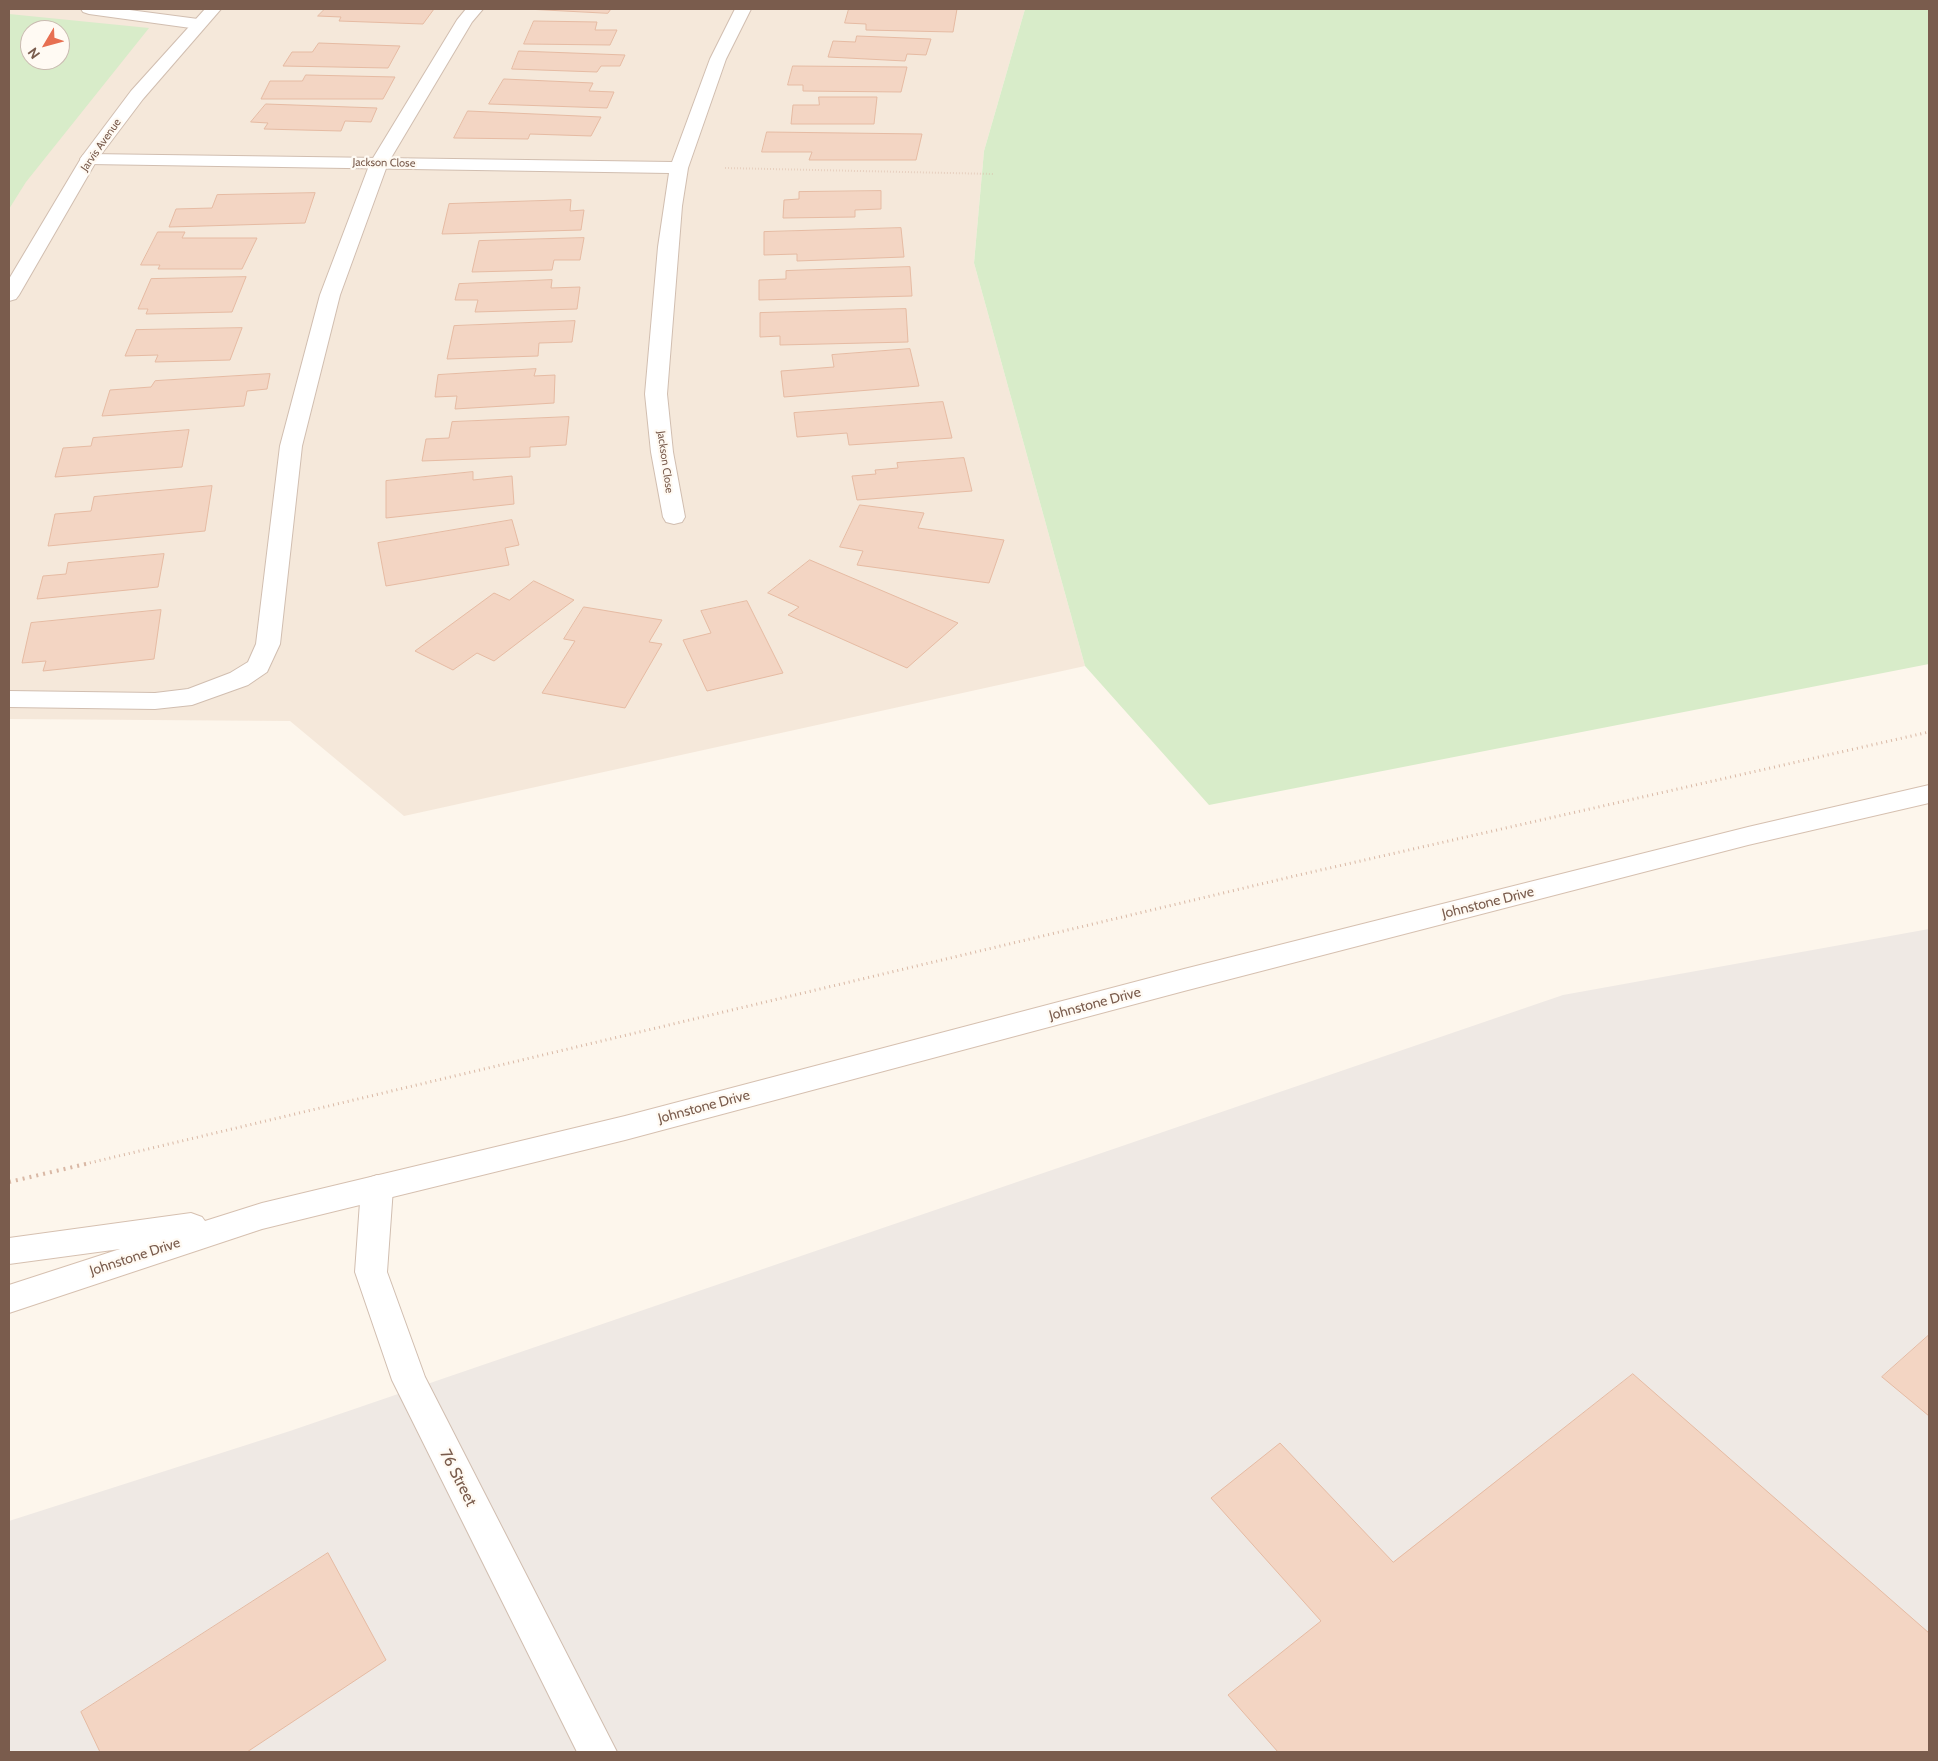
<!DOCTYPE html>
<style>
body{margin:0}
#map{position:relative;width:1938px;height:1761px;overflow:hidden;background:#fdf6ec;font-family:Cabin,sans-serif}
canvas{display:block}
.frame{position:absolute;inset:0;border:10px solid #7a5c4d;pointer-events:none}
.north{position:absolute;left:20px;top:20px;width:50px;height:50px;box-sizing:border-box;background:#fffaf3;border:1px solid #cabbb1;border-radius:50%;rotate:233deg;font-size:14px;font-weight:700;line-height:20px;text-align:center;color:#7a5c4d}
.north::after{content:'';display:block;margin:auto;width:18px;height:22px;background:#e76f51;clip-path:polygon(50% 0,100% 100%,50% 72%,0 100%)}
</style>
<div id="map">
<canvas width="1938" height="1761"></canvas>
<div class="frame"></div>
<div class="north">N</div>
</div>
<script>
const g = document.querySelector('canvas').getContext('2d');
g.lineJoin = 'round';
function fill(path, color) { g.fillStyle = color; g.fill(path, 'evenodd'); }
function trace(path, color, width, dash) { g.strokeStyle = color; g.lineWidth = width; g.lineCap = dash ? 'butt' : 'round'; g.setLineDash(dash || []); g.stroke(path); }
function drawText(font, color, halo, rows, align = 'center') {
  g.font = font + ' Cabin,sans-serif'; g.lineWidth = 4.5; g.setLineDash([]); g.textBaseline = 'middle'; g.strokeStyle = halo; g.fillStyle = color; for (const [text, x, y, turn = 0] of rows) {
    g.save(); g.translate(x, y); g.rotate((+turn || 0) * Math.PI / 180); g.textAlign = isNaN(turn) ? turn : align; if (halo) g.strokeText(text, 0, 0); g.fillText(text, 0, 0); g.restore();
  }
}
fill(new Path2D(`
 M9,9H1025L984,151L974,263L1085,666L404,816L290,721L9,719ZM30,30H60V60H30Z`), '#f5e8da');
fill(new Path2D(`
 M1929,929V1752H9V1521L290,1431L1563,995Z`), '#efe9e4');
fill(new Path2D(`
 M1025,9H1929V664L1209,805L1085,666L974,263L984,151Z
 M9,14L149,28L26,182L9,209ZM30,30H60V60H30Z`), '#d8ecc9');
const building = new Path2D(`
 M325,9H434L423,24L339,21L341,17L318,16Z
 M527,9H611L608,13Z
 M849,9H957L953,32L866,30V24L845,23Z
 M534,21L597,22L595,30H617L610,45L524,44Z
 M857,36L931,39L926,55L907,54L905,61L828,57L833,41L855,42Z
 M319,43L400,46L388,68L283,66L292,52H312Z
 M519,51L625,55L620,66H601L597,72L512,69Z
 M793,66L907,67L901,92L803,91V85H788Z
 M306,75L395,77L383,99H261L270,81H302Z
 M504,79L593,83L589,91L614,92L607,108L489,104Z
 M819,97H877L874,124H791L793,105H819Z
 M266,104L377,108L371,122L345,121L341,131L264,129L268,123L251,122Z
 M468,111L601,117L591,136L530,134L528,139L454,138Z
 M767,132L922,134L916,160H809L812,152H762Z
 M881,191V209L855,210V217L783,218L784,200L799,199V192Z
 M315,193L305,223L169,227L176,209L212,208L217,195Z
 M571,200L570,211L584,210L581,230L442,234L449,204Z
 M901,228L904,257L797,261V254L764,255V232Z
 M158,232H185L182,238H257L242,269H158L160,265H141Z
 M584,238L580,260H554L552,270L472,272L479,241Z
 M910,267L912,296L759,300V280L786,279V271Z
 M246,277L232,312L146,314L148,309H138L151,279Z
 M552,280L551,288L580,287L577,309L475,312L478,300H455L459,284Z
 M906,309L908,342L780,345V336L760,337V313Z
 M575,321L572,342L539,343L538,356L447,359L454,326Z
 M242,328L230,360L155,362L158,355L125,356L136,330Z
 M910,349L919,386L784,397L781,371L834,367L832,355Z
 M536,369L534,376L555,375L554,403L455,409L457,396L435,397L438,375Z
 M270,374L267,389L247,391L244,406L102,416L110,390L151,387L155,381Z
 M943,402L952,438L849,445L847,433L797,437L794,413Z
 M569,417L566,445L530,447V457L422,461L426,439L449,438L452,422Z
 M189,430L182,467L55,477L63,448L91,446L93,438Z
 M964,458L972,491L857,500L852,476L876,474L875,470L898,468L897,463Z
 M473,472V480L512,476L514,504L386,518V481Z
 M212,486L205,531L48,546L55,514L91,511L94,497Z
 M860,505L924,513L918,528L1004,540L989,583L857,565L863,551L840,547Z
 M512,520L519,545L505,548L509,565L386,586L378,543Z
 M164,554L158,587L37,599L43,576L66,574L68,563Z
 M810,560L958,623L907,668L788,615L799,607L768,593Z
 M534,581L574,600L494,661L477,653L453,670L415,651L494,593L509,600Z
 M747,601L783,673L707,691L683,640L711,633L701,611Z
 M584,607L662,620L649,642L662,644L625,708L542,693L575,641L564,639Z
 M161,610L154,659L43,671L46,661L22,663L31,623Z
 M1929,1335V1416L1882,1377Z
 M1633,1374L1929,1633V1752H1278L1228,1695L1321,1621L1211,1498L1280,1443L1393,1562Z
 M328,1553L386,1660L247,1752H100L81,1712Z`);
fill(building, '#f3d5c3');
trace(building, '#e6bba3', 1);
const service = new Path2D(`
 M81,9H122L198,19L204,21L206,24L204,27L198,29L89,14L83,12Z
 M466,9H483L472,22L388,163L340,295L302,446L280,644L267,672L248,685L192,705L155,709L9,707V691L155,693L188,689L230,673L248,662L256,644L280,446L320,295L370,163L457,20Z`);
const minor = new Path2D(`
 M735,9H751L726,59L688,168L682,206L667,394L673,452L685,517L682,522L674,524L666,522L663,517L651,452L645,394L658,247L669,173L89,164L83,163L80,159L83,155L89,154L672,162L710,59Z
 M377,1175L388,1179L393,1188L387,1272L425,1377L617,1752H577L392,1380L355,1272L361,1188L366,1179Z`);
const tertiary = new Path2D(`
 M205,9H221L143,99L97,160L19,295L16,299L9,301V279L83,155L131,91Z`);
const secondary = new Path2D(`
 M1929,785V803L1748,845L1184,991L625,1140L262,1229L9,1313V1285L120,1249L9,1264V1238L191,1213L202,1217L205,1221L262,1203L625,1116L1184,969L1748,827Z`);
trace(service, '#d1beb0', 2);
trace(minor, '#d1beb0', 2);
trace(tertiary, '#d1beb0', 2);
trace(secondary, '#d6c0b0', 2);
trace(new Path2D(`
 M725,168L994,174`), '#d9b8a5', 2, [0.5, 2.5]);
trace(new Path2D(`
 M85,1164L1303,874L1929,732`), '#d9b8a5', 3, [1, 4]);
trace(new Path2D(`
 M9,1182L90,1163`), '#d9b8a5', 4, [2, 5]);
fill(service, '#fff');
fill(minor, '#fff');
fill(tertiary, '#fff');
fill(secondary, '#fff');
drawText('11px', '#7a5c4d', '#fffaf3', [
 ["Jarvis Avenue",101,145,-55],
 ["Jackson Close",384,163,1],
 ["Jackson Close",665,462,82]
]);
drawText('14px', '#7a5c4d', '#fffaf3', [
 ["Johnstone Drive",1488,903,-14],
 ["Johnstone Drive",1095,1004,-15],
 ["Johnstone Drive",704,1107,-15],
 ["Johnstone Drive",135,1257,-18]
]);
drawText('16px', '#7a5c4d', '#fffaf3', [
 ["76 Street",458,1478,63]
]);
</script>
